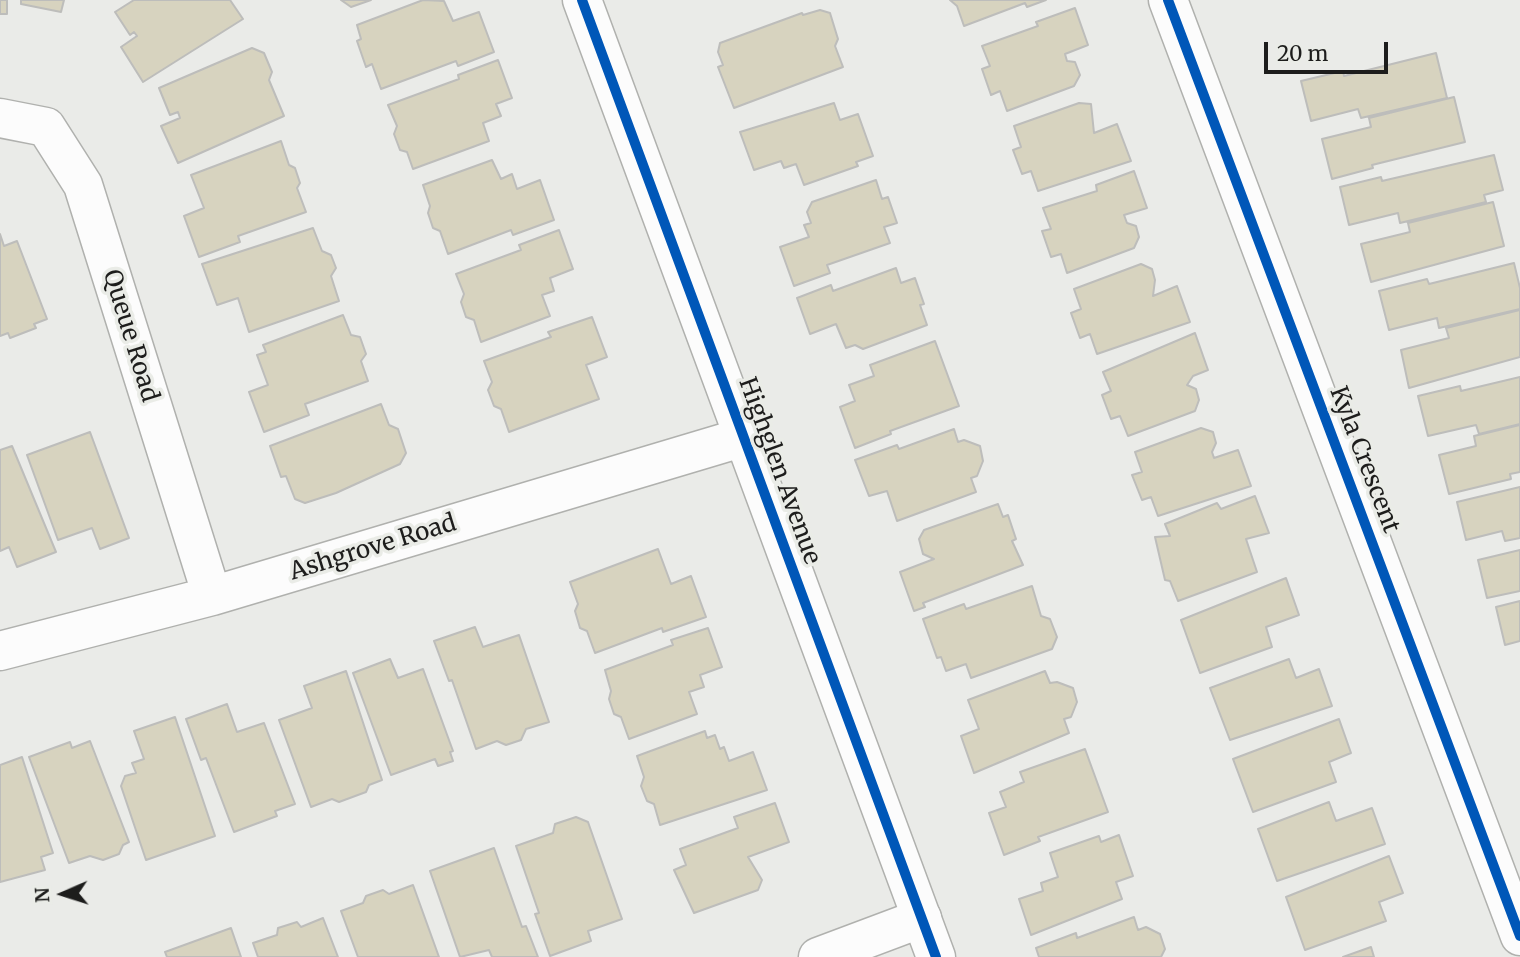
<!DOCTYPE html>
<style>
body{margin:0}
#map{position:relative;width:1520px;height:957px;overflow:hidden;background:#eaebe8;font-family:Merriweather,serif}
canvas{display:block}
.north{position:absolute;left:28px;top:859px;width:70px;height:70px;-webkit-text-stroke:5px #eaece7;paint-order:stroke;rotate:267deg;font-size:19px;font-weight:700;line-height:28px;text-align:center;color:#1d1d1c}
.north::after{content:'';display:block;margin:auto;width:24px;height:32px;background:#1d1d1c;clip-path:polygon(50% 0,100% 100%,50% 72%,0 100%)}
.scale{position:absolute;left:1264px;top:42px;width:124px;height:32px;box-sizing:border-box;border:4px solid #1d1d1c;border-top:0;padding-left:9px;font-size:21px;line-height:24px;white-space:nowrap;color:#1d1d1c;-webkit-text-stroke:5px #eaece7;paint-order:stroke}
</style>
<div id="map">
<canvas width="1520" height="957"></canvas>
<div class="north">N</div>
<div class="scale">20 m</div>
</div>
<script>
const g = document.querySelector('canvas').getContext('2d');
g.lineJoin = 'round';
function fill(path, color) { g.fillStyle = color; g.fill(path, 'evenodd'); }
function trace(path, color, width, dash) { g.strokeStyle = color; g.lineWidth = width; g.lineCap = dash ? 'butt' : 'round'; g.setLineDash(dash || []); g.stroke(path); }
function drawText(font, color, halo, rows, align = 'center') {
  g.font = font + ' Merriweather,serif'; g.lineWidth = 7; g.setLineDash([]); g.textBaseline = 'middle'; g.strokeStyle = halo; g.fillStyle = color; for (const [text, x, y, turn = 0] of rows) {
    g.save(); g.translate(x, y); g.rotate((+turn || 0) * Math.PI / 180); g.textAlign = isNaN(turn) ? turn : align; if (halo) g.strokeText(text, 0, 0); g.fillText(text, 0, 0); g.restore();
  }
}
const building = new Path2D(`
 M0,0H7V14H0Z
 M21,0H64L61,12L21,4Z
 M134,0H230L243,19L143,82L121,47L137,36L134,32L130,35L115,12Z
 M341,0H371L351,7Z
 M423,0L444,1L453,21L479,12L494,52L458,66L456,61L381,89L372,64L366,67L357,41L361,39L357,25Z
 M950,0H1046L1027,7L1025,3L964,26L957,6Z
 M1075,8L1088,45L1065,54L1067,61L1075,62L1080,75L1074,86L1007,111L1000,91L991,95L982,69L990,66L982,46L1038,26L1036,22Z
 M820,10L830,13L838,39L835,46L843,67L734,108L718,67L723,65L718,52L720,43L802,13L803,15Z
 M252,48L264,53L272,72L269,80L284,116L178,163L161,126L180,118L178,112L170,115L159,88Z
 M1436,53L1447,98L1361,118L1358,109L1311,121L1301,81L1343,71L1344,76Z
 M498,60L512,98L496,104L501,116L483,123L489,141L413,169L407,152L400,150L394,134L397,126L388,105L459,79L458,75Z
 M1454,97L1465,142L1372,165L1373,168L1332,179L1322,139L1371,127L1369,118Z
 M834,103L840,120L858,114L873,156L856,162L858,166L804,185L796,164L784,168L781,161L754,170L740,132Z
 M1079,103L1091,104L1094,133L1117,124L1131,161L1038,191L1031,171L1022,174L1013,150L1021,147L1014,126Z
 M281,141L289,165L295,168L300,183L297,188L306,212L238,236L240,242L199,257L184,216L204,208L191,175Z
 M1494,155L1503,190L1484,195L1486,202L1400,223L1398,213L1349,225L1340,187L1381,177L1382,181Z
 M492,160L501,179L512,174L517,189L540,180L554,220L513,235L511,230L448,254L440,231L433,228L428,213L430,206L423,185Z
 M1134,171L1147,208L1124,215L1127,223L1136,226L1139,237L1134,248L1067,273L1061,254L1051,257L1042,231L1051,229L1043,208L1097,191L1096,185Z
 M876,180L882,199L888,197L897,223L884,227L890,243L827,265L830,273L794,286L780,247L809,237L804,225L811,223L807,212L812,202Z
 M1493,202L1504,246L1371,282L1361,244L1410,232L1408,223Z
 M313,228L322,251L331,255L336,268L331,276L339,301L249,332L238,298L217,305L202,264Z
 M559,230L573,269L550,278L554,291L542,295L550,316L481,342L474,320L466,317L461,302L464,294L456,274L521,250L519,245Z
 M0,234L4,246L17,241L47,319L34,324L36,328L10,338L8,333L0,336Z
 M1514,263L1520,288V309L1439,328L1437,318L1389,330L1379,291L1427,279L1429,284Z
 M1141,264L1152,269L1155,280L1153,296L1177,286L1190,322L1097,354L1090,334L1080,338L1071,313L1081,309L1074,289Z
 M896,268L901,283L915,278L924,304L920,305L927,325L863,349L855,345L846,348L836,324L810,334L797,298L831,285L833,291Z
 M1520,310V357L1409,388L1401,350L1449,338L1446,328Z
 M343,315L351,335L360,337L366,354L361,361L368,381L305,404L309,415L264,432L249,392L268,385L257,355L266,352L263,345Z
 M592,317L607,357L586,365L599,399L509,432L501,409L494,406L488,390L492,382L484,361L551,337L548,332Z
 M1195,333L1208,370L1193,376L1187,385L1196,389L1199,400L1195,411L1128,436L1120,416L1111,419L1102,395L1111,391L1103,372Z
 M935,341L959,406L890,431L891,434L855,448L840,407L855,401L849,385L874,376L870,365Z
 M1520,377V424L1479,434L1476,425L1428,436L1418,396L1460,386L1461,391Z
 M381,404L389,425L398,429L406,453L400,464L336,493L305,503L295,499L286,476L281,477L270,446Z
 M1520,425V472L1510,474L1511,479L1449,494L1439,455L1476,446L1474,436Z
 M1201,428L1213,432L1216,443L1212,452L1214,458L1238,450L1251,486L1158,516L1151,497L1142,500L1132,475L1142,472L1135,452Z
 M954,429L958,442L964,440L980,446L983,461L977,476L971,478L976,492L897,521L887,491L869,496L855,460L897,445L899,449Z
 M90,432L129,538L100,549L92,528L58,540L27,455Z
 M12,446L56,552L17,567L9,547L0,551V450Z
 M1520,487V538L1505,541L1502,531L1466,540L1457,502Z
 M1255,496L1269,533L1246,539L1257,572L1178,601L1170,581L1165,580L1155,537L1170,536L1165,524L1217,503L1221,509Z
 M998,504L1003,517L1008,515L1016,539L1012,541L1023,565L923,603L925,607L914,611L900,572L934,559L923,554L919,539L924,530Z
 M658,549L671,584L691,576L706,617L663,632L662,628L595,653L587,631L580,628L575,611L578,604L570,582Z
 M1520,550V591L1487,598L1478,560Z
 M1286,578L1299,615L1266,627L1272,647L1200,673L1181,620Z
 M1032,586L1041,616L1050,619L1057,637L1052,649L971,678L966,664L946,671L941,657L937,658L923,619L964,604L966,609Z
 M1520,601V641L1505,645L1496,607Z
 M475,627L483,647L519,635L549,722L526,729L521,740L506,745L497,741L476,749L452,680L449,681L434,641Z
 M708,628L722,667L700,675L704,687L689,692L697,714L629,739L621,717L614,714L609,699L611,691L605,670L673,645L671,640Z
 M390,659L398,678L423,669L453,751L450,752L453,761L438,766L435,759L391,775L353,673Z
 M1289,659L1296,678L1319,669L1332,706L1230,740L1210,688Z
 M346,671L382,780L369,785L366,792L339,802L332,799L311,807L279,720L312,708L304,686Z
 M1045,671L1050,683L1057,682L1073,688L1077,702L1071,717L1064,719L1069,733L974,773L961,736L979,729L968,700Z
 M227,704L237,732L264,723L295,804L275,811L277,816L234,832L206,758L201,760L186,719Z
 M175,717L215,836L146,860L121,786L125,776L136,773L132,763L144,759L134,731Z
 M1339,719L1351,753L1329,762L1336,782L1253,812L1233,759Z
 M705,731L707,738L715,735L720,749L724,747L729,761L753,752L767,790L660,825L654,804L647,801L641,786L644,777L637,756Z
 M90,741L129,842L123,845L119,854L103,860L90,856L69,863L29,757L70,742L72,748Z
 M1085,749L1108,812L1038,837L1040,841L1004,855L989,813L1006,807L1000,792L1024,782L1020,772Z
 M22,757L53,853L41,857L45,870L0,882V765Z
 M1329,802L1336,821L1372,808L1385,844L1277,881L1258,829Z
 M775,803L789,842L748,857L762,880L758,890L694,913L674,870L686,865L680,849L738,828L734,817Z
 M576,817L588,822L622,919L588,931L591,941L550,956L535,914L539,913L516,846L553,833L555,824Z
 M1119,835L1133,876L1116,882L1122,899L1031,935L1019,899L1043,891L1041,883L1058,877L1050,853L1099,836L1101,842Z
 M494,848L522,927L526,926L538,957H492L489,950L460,957L430,871Z
 M1389,856L1403,893L1379,902L1386,921L1305,950L1286,897Z
 M413,885L439,957H358L341,911L363,903L366,896L383,890L389,894Z
 M1134,917L1138,930L1146,927L1160,934L1165,949L1161,957H1039L1036,948L1076,933L1077,938Z
 M323,918L338,957H258L253,943L277,935L278,928L297,922L301,927Z
 M231,928L241,957H167L165,952Z
 M1371,947L1374,957H1343Z`);
fill(building, '#d7d3bf');
trace(building, '#bdbdbb', 2);
const street = new Path2D(`
 M1168,0L1520,936
 M0,118L46,127L83,185L212,596
 M0,651L212,596L744,437
 M818,957L922,918`);
const secondary = new Path2D(`
 M582,0L936,957`);
trace(street, '#b0b1ae', 41);
trace(secondary, '#b0b1ae', 41);
trace(street, '#fcfcfc', 38);
trace(secondary, '#fcfcfc', 38);
trace(new Path2D(`
 M582,0L936,957
 M1168,0L1520,936`), '#0057b8', 10);
drawText('24px', '#1d1d1c', '#eaece7', [
 ["Queue Road",130,336,73],
 ["Kyla Crescent",1364,460,69],
 ["Highglen Avenue",779,471,70],
 ["Ashgrove Road",373,548,-17]
]);
</script>
